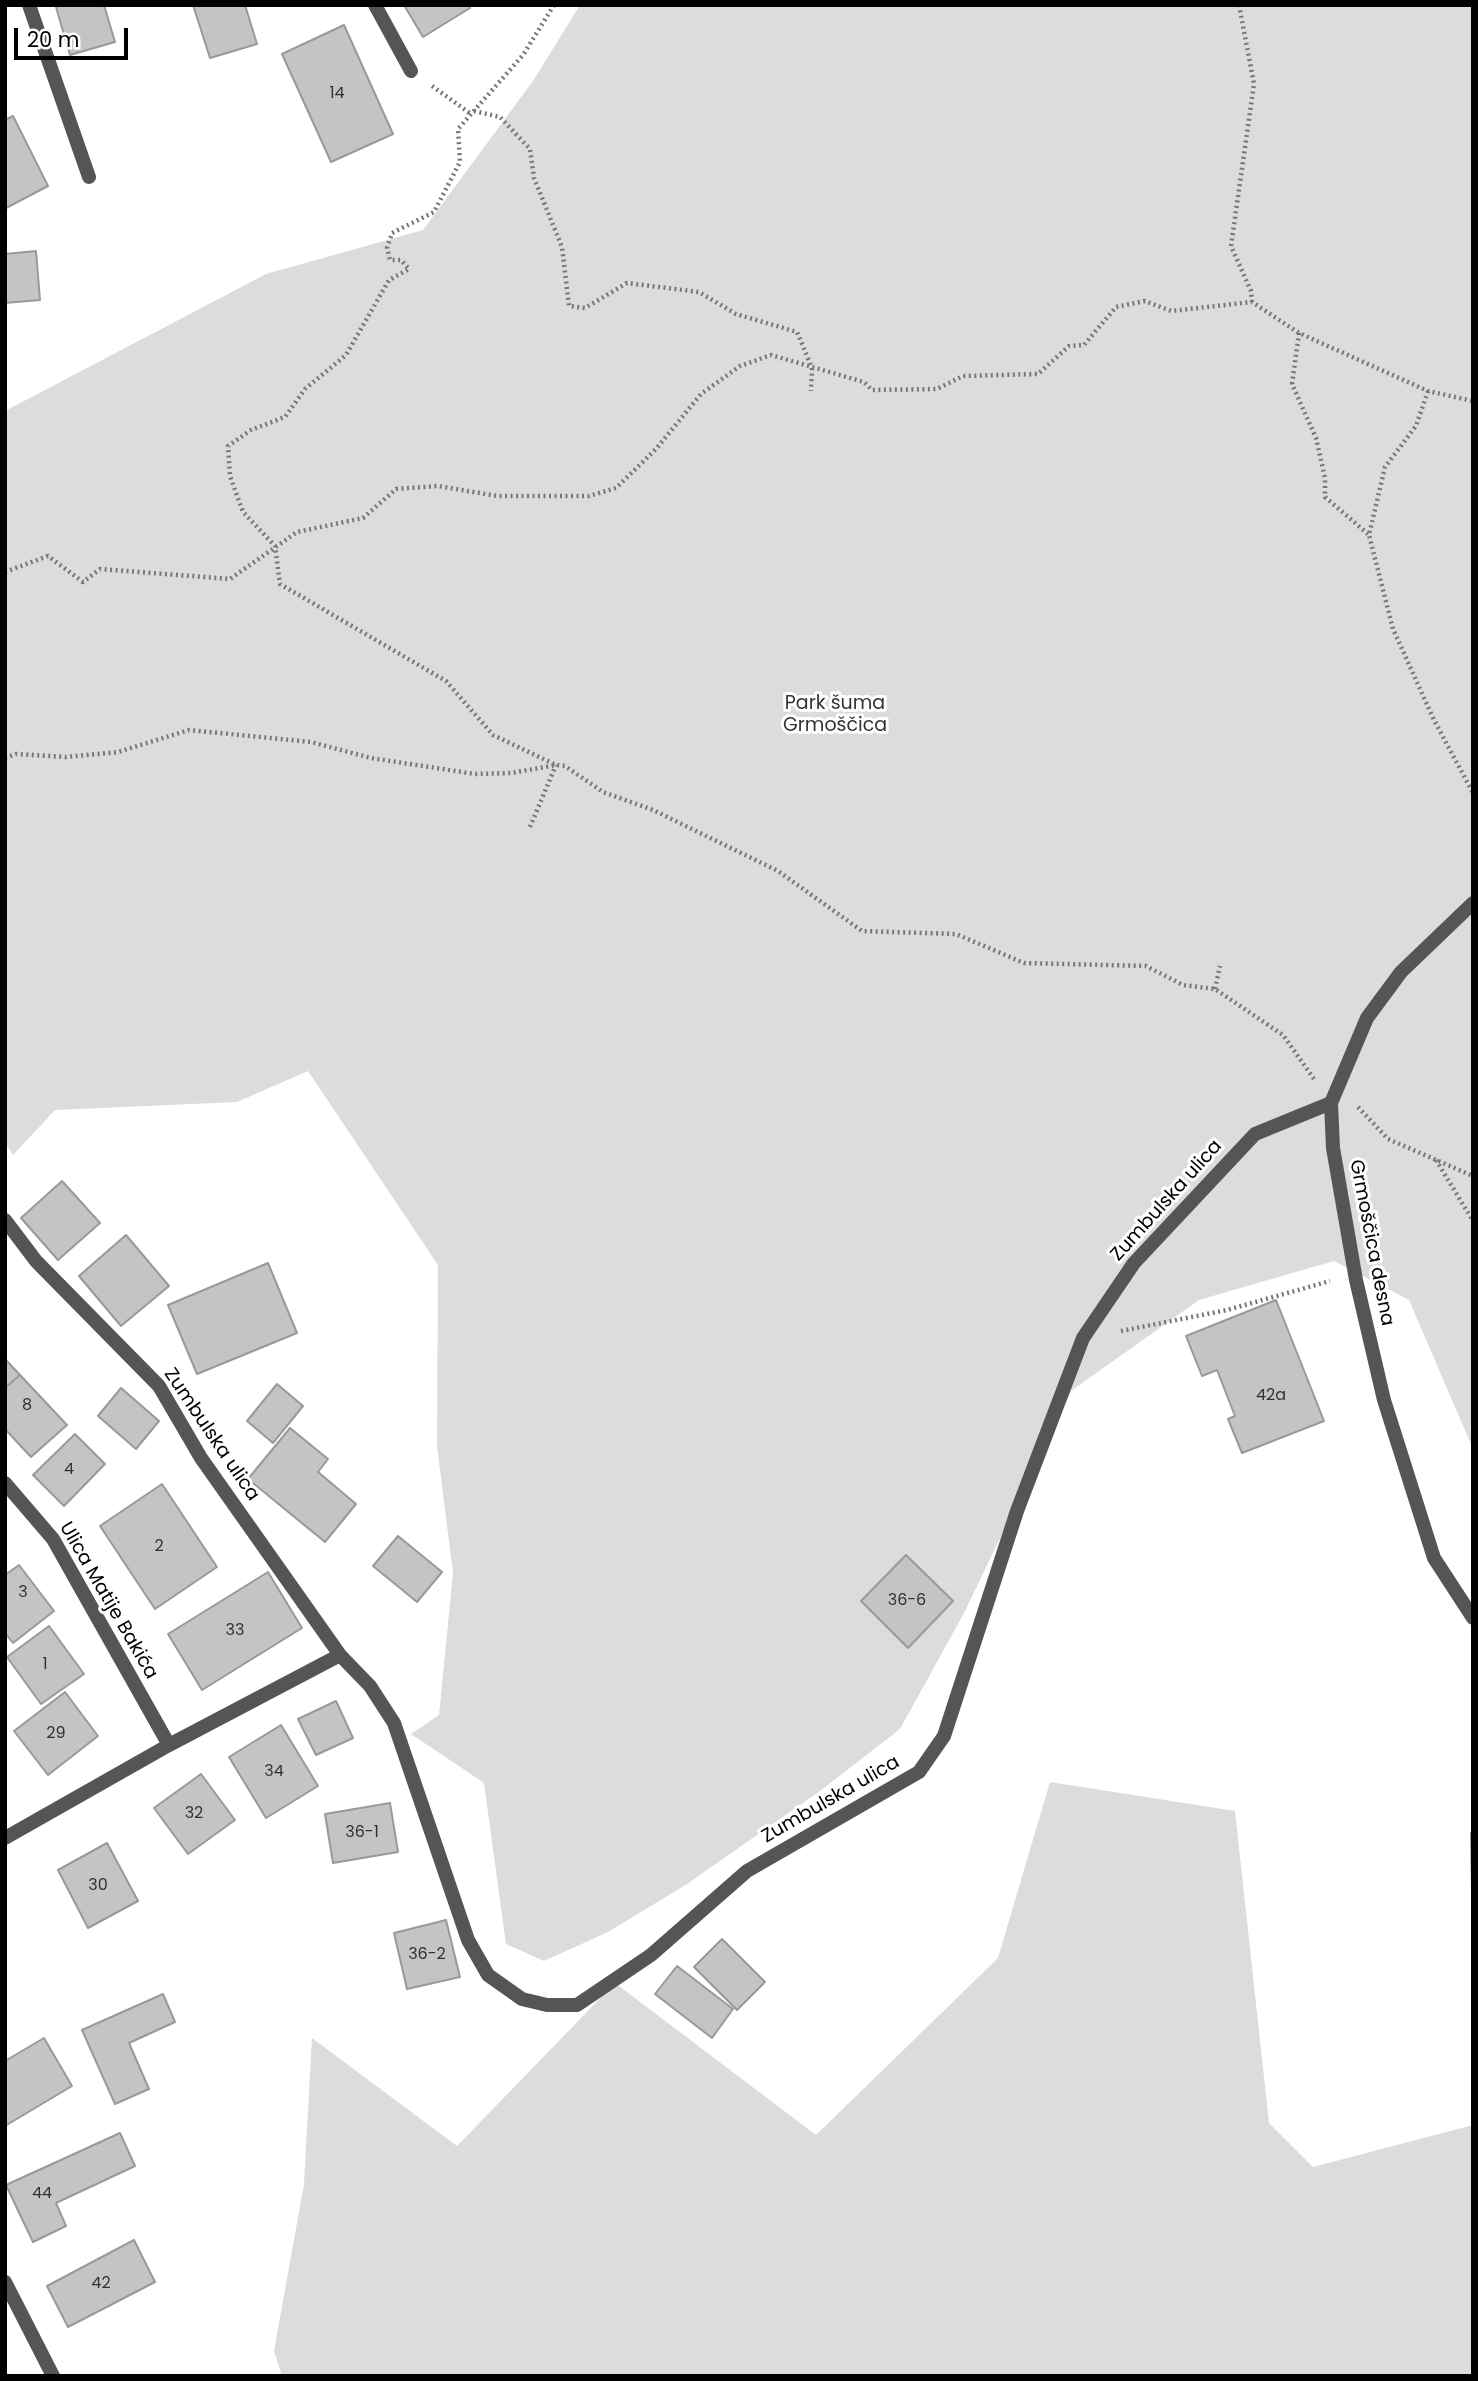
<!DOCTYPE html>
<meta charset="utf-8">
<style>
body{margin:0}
#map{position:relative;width:1478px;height:2381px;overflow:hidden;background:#fff;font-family:Poppins,sans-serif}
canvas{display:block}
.frame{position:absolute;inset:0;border:7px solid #000;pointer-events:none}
.scale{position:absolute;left:14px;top:28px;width:114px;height:32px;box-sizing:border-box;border:4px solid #000;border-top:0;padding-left:9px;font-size:21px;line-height:24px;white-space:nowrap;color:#000;-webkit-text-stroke:5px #fff;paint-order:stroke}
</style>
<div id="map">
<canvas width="1478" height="2381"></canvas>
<div class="frame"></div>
<div class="scale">20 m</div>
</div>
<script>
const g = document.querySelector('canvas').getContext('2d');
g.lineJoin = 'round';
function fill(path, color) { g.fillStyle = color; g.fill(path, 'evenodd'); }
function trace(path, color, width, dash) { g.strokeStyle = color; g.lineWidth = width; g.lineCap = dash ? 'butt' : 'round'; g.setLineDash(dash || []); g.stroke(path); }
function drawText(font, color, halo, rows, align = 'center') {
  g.font = font + ' Poppins,sans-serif'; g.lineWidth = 6; g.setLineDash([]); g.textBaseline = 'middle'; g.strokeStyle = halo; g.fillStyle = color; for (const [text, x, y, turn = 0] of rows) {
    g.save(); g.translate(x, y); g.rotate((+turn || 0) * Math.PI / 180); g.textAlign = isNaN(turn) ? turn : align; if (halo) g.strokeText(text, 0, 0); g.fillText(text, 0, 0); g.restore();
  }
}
fill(new Path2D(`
 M580,5H1473V1449L1409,1300L1334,1261L1199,1300L1071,1391L964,1613L900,1729L820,1791L687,1884L608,1932L544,1961L506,1944L484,1783L411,1734L439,1715L453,1573L437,1446L438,1265L308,1071L237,1102L55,1110L13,1155L5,1142V411L266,274L423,230L533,81Z
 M1050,1782L1235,1811L1269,2123L1313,2167L1473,2125V2376H282L274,2351L304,2184L312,2038L457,2146L615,1983L816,2135L998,1958Z`), '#dcdcdc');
const building = new Path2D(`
 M61,5H104L115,42L70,55L56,7Z
 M193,5H245L257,44L210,58Z
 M404,5H469L470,8L423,37Z
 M344,25L393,134L331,162L282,54Z
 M13,116L48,186L6,208L5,120Z
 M36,251L40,300L5,303V254Z
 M62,1181L100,1223L58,1260L21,1218Z
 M126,1235L169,1286L121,1326L79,1276Z
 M268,1263L297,1333L197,1374L168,1305Z
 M1276,1300L1324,1421L1242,1453L1228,1419L1235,1416L1217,1370L1202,1376L1186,1336Z
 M5,1359L20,1375L5,1388Z
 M20,1375L67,1425L31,1457L5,1429V1388Z
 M277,1384L303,1406L273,1443L247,1421Z
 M121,1388L159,1421L136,1449L98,1416Z
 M290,1428L328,1459L318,1472L356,1504L325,1542L248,1479Z
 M75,1434L105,1464L64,1506L33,1475Z
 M162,1484L217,1567L155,1609L100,1526Z
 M398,1536L442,1572L417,1602L373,1566Z
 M906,1555L953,1601L908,1648L861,1601Z
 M19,1565L54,1611L13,1643L5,1633V1575Z
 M268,1572L302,1628L202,1690L168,1634Z
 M49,1626L84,1674L41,1704L7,1657Z
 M65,1692L98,1736L48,1775L14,1731Z
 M336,1701L353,1738L316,1755L298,1719Z
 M281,1725L318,1786L266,1818L229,1757Z
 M201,1774L235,1820L188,1854L154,1808Z
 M390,1803L398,1852L333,1863L325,1814Z
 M1471,1833H1473V1891H1472Z
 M107,1843L138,1901L88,1928L58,1870Z
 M446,1920L460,1977L407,1989L394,1933Z
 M722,1939L765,1982L737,2010L694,1967Z
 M677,1966L733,2009L712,2038L655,1994Z
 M163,1994L175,2022L129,2043L149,2089L115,2104L82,2030Z
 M44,2038L72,2086L5,2126V2061Z
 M120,2133L135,2166L56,2203L66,2226L33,2242L6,2185Z
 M134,2240L155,2282L68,2327L47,2286Z`);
fill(building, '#c4c4c4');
trace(building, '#999', 2);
trace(new Path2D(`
 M554,5L523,55L458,129L460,162L434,212L392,233L387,248L390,260H401L409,269L389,280L346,355L305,389L285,417L251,430L228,446L230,476L243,512L275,546L280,584L446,681L493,735L556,765L565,766L603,792L653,810L778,871L862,931L956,934L1024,963L1146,966L1183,985L1215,989L1283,1035L1314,1079
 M1239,5L1254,84L1231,246L1251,291L1252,302
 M432,86L471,114
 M474,111L500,117L530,149L534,178L562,247L569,306L585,308L627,283L699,292L736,314L797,332L812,368L811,391
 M1299,333L1292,384L1316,438L1325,478V497L1368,534
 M1428,391L1416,426L1385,467L1369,535L1393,629L1434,720L1473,793
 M5,572L48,556L83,582L100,569L230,579L297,532L363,518L396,489L438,486L497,496H589L616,488L656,449L701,394L740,366L771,355L864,382L872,390L937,389L963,376L1038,374L1069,346L1084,345L1116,307L1145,301L1171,311L1252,302L1299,333L1428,391L1473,401
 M5,758L16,754L66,757L118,752L189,730L311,742L371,758L475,774L511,773L556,765
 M530,827L556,765
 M1215,989L1220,966
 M1358,1107L1388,1139L1473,1176
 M1436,1160L1473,1221
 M1121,1331L1227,1310L1330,1281`), '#777', 4.5, [2, 3.5]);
trace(new Path2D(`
 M29,5L89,177
 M375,5L411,71
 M1473,903L1401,972L1367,1018L1331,1103L1333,1148L1356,1280L1384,1400L1434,1558L1473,1618
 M5,1220L36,1261L159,1386L201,1458L340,1655L370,1686L394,1723L468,1940L488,1975L522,1999L547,2005H577L651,1955L747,1871L919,1772L944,1736L1017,1511L1083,1338L1134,1263L1255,1134L1331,1103
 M5,1483L53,1539L169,1745
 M5,1838L169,1745L340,1655
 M5,2282L53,2376`), '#555', 14);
drawText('16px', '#313131', null, [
 ["14",337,94],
 ["42a",1271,1396],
 ["8",27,1406],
 ["4",69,1470],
 ["2",159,1547],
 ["3",23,1593],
 ["36-6",907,1601],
 ["33",235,1631],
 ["1",45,1665],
 ["29",56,1734],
 ["34",274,1772],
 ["32",194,1814],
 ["36-1",362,1833],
 ["30",98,1886],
 ["36-2",427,1955],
 ["44",42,2194],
 ["42",101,2284]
]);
drawText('19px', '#333', '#fff', [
 ["Park šuma",835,704],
 ["Grmoščica",835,726]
]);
drawText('19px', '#000', '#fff', [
 ["Zumbulska ulica",1167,1201,-48],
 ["Grmoščica desna",1371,1243,79],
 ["Zumbulska ulica",211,1435,56],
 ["Ulica Matije Bakića",108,1601,60],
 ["Zumbulska ulica",831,1800,-30]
]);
</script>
